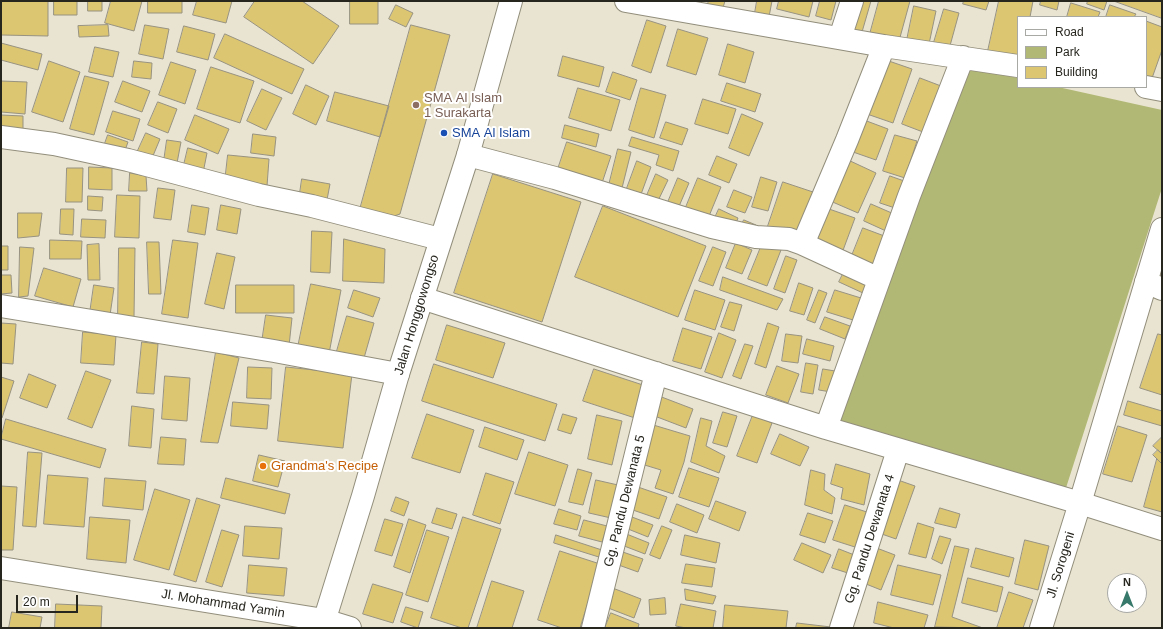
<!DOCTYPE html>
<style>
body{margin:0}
#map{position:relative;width:1163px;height:629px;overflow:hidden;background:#e9e4d1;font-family:Helvetica,sans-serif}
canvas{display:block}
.frame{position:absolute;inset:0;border:2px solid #26251e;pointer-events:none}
.legend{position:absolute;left:1017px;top:16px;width:130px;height:72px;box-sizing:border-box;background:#fff;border:1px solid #a8a8a5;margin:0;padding:5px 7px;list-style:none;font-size:12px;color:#26251e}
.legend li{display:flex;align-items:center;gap:8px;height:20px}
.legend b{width:20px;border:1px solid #a8a8a5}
.north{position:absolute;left:1107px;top:573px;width:40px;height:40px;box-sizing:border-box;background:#fff;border:1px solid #a8a8a5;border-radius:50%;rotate:0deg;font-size:11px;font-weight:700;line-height:16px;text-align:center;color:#26251e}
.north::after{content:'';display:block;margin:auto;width:14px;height:18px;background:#37796a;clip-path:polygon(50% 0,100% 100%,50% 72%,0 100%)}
.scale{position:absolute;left:16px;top:595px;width:62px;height:18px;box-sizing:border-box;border:2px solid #26251e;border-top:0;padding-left:5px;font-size:12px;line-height:14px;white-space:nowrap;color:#26251e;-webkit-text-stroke:3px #fff;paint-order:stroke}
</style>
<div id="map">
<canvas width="1163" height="629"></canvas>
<div class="frame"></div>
<ul class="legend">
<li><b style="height:5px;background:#fff"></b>Road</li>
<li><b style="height:11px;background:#b1b875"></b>Park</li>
<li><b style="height:11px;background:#dcc671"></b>Building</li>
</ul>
<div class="north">N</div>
<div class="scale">20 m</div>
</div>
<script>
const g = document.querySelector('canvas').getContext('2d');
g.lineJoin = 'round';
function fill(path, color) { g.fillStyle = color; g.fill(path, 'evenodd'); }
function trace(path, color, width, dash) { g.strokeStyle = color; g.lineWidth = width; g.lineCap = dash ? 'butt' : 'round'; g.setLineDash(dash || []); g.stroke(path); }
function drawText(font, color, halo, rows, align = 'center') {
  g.font = font + ' Helvetica,sans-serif'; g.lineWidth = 4; g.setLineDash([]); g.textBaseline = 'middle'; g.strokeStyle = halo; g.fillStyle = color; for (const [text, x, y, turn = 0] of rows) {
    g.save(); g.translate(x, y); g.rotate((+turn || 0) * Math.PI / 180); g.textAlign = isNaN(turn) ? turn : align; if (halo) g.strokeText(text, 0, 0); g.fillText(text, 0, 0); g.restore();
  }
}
fill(new Path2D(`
 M968,67L1018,78V87H1058L1162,110V188L1065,491L837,423Z`), '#b1b875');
const building = new Path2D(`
 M1,1H48V36L1,35Z
 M54,1H77V15H54Z
 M88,1H102V11H88Z
 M111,1H142L134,31L105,23Z
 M148,1H182V13H148Z
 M197,1H232L226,23L193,15Z
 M255,1H302L339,26L313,64L244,17Z
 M350,1H378V24H350Z
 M709,1H725L722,11L707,6Z
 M757,1H772L768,22L754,19Z
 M779,1H813L809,17L777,9Z
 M820,1H836L831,20L816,16Z
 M854,1H871L862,32L845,27Z
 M879,1H910L899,41L870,34Z
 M964,1H989L986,10L963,4Z
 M999,1H1033L1030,17H1018V57L988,51Z
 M1041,1H1059L1057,10L1040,5Z
 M1088,1H1107L1104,10L1087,4Z
 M1114,1H1162V18Z
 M1071,3L1100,12L1098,17H1067Z
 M396,5L413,13L406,27L389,19Z
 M1110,5L1136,14L1134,17H1106Z
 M914,6L936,11L929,44L907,40Z
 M944,9L959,13L948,53L932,49Z
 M647,20L666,26L651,73L632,66Z
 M1146,21L1162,27V50L1151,81L1146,80Z
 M108,25L109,36L79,37L78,26Z
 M145,25L169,29L163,59L139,54Z
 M411,25L450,35L400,214L383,220L359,213Z
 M184,26L215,34L208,60L177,52Z
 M678,29L708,38L696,75L667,66Z
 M225,34L304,69L292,94L214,58Z
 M1,43L42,54L38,70L1,60Z
 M728,44L754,52L745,83L719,75Z
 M95,47L119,52L113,77L89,72Z
 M563,56L604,67L599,87L558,76Z
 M883,59L912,69L893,123L864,113Z
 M49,61L80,72L63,122L32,112Z
 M134,61L152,63L151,79L132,77Z
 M171,62L196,70L185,104L159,95Z
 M211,67L254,81L240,123L197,109Z
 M613,72L637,80L630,100L606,92Z
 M85,76L109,82L94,135L70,129Z
 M920,78L941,86L923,132L902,124Z
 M1,81L27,82L25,114L1,112Z
 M123,81L150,91L142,112L115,102Z
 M727,83L761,94L755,112L721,101Z
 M306,85L329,96L316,125L293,114Z
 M578,88L620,100L611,131L569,118Z
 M641,88L666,95L654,138L629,130Z
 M262,89L282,98L266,130L247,121Z
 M335,92L389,106L380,137L327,121Z
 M703,99L736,109L728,134L695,124Z
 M158,102L177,109L168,133L148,125Z
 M113,111L140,119L133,141L106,132Z
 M742,114L763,123L749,156L729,148Z
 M1,115L23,116V135L1,134Z
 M195,115L229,129L218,154L185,140Z
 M864,120L888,129L876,160L853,152Z
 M666,122L688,129L682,145L660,138Z
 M565,125L599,134L596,147L562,138Z
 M146,133L160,139L150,163L135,157Z
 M253,134L276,137L274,156L251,153Z
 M108,135L128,142L123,156L103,149Z
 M895,135L917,141L905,178L883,171Z
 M632,137L679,151L673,171L656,165L659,155L629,146Z
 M167,140L181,142L177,163L164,161Z
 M567,142L611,156L600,189L556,175Z
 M188,148L207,153L203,173L183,169Z
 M618,149L631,152L621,192L608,189Z
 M228,155L269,159L267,186L225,182Z
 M717,156L737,164L729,183L709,175Z
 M846,159L876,173L858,213L828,200Z
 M637,161L651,167L640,197L626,191Z
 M89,167L112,168V190L89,189Z
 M67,168H83L82,202H66Z
 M130,173L146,176L147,191H129Z
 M493,174L581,202L542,322L454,293Z
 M656,174L668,180L656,205L645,200Z
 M890,176L907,182L898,209L880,203Z
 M761,177L777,182L768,211L752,207Z
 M678,178L689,183L677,211L666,207Z
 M698,178L721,187L707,221L684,212Z
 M302,179L330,184L326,205L299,200Z
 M783,182L813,192L797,239L767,229Z
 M158,188L175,190L171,220L154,218Z
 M734,190L752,197L745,213L727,207Z
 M117,195L140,196L139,238L115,237Z
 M88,196L103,197L102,211L88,210Z
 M871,204L894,214L886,231L864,221Z
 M192,205L209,208L205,235L188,232Z
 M221,205L241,209L237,234L217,230Z
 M603,206L706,246L678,317L575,277Z
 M61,209H74L73,235L60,234Z
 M719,209L738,218L733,231L713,222Z
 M829,209L855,218L842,253L816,244Z
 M18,213H42L39,236L18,238Z
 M82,219L106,220L105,238L81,237Z
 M744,220L756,225L752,235L739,230Z
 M863,228L887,237L873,272L849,263Z
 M312,231L332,232L330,273L311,272Z
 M344,239L385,249L384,283L343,281Z
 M50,240L82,241L81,259H50Z
 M173,240L198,243L188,318L162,314Z
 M147,242H159L161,294H149Z
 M763,242L781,250L767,286L748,279Z
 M736,243L752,250L742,274L726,268Z
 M99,244L100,280H88L87,245Z
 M1,246H8V270H1Z
 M20,247L34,248L28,296L19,297Z
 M713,247L726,252L713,286L699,281Z
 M119,248H135L134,317L118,316Z
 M217,253L235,257L224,309L205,304Z
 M786,256L797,260L785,293L774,289Z
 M44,268L81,279L73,307L35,296Z
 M844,272L867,282L863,293L839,282Z
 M1,275H11L12,293L1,294Z
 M723,277L783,299L777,310L720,290Z
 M799,283L813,288L804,315L790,311Z
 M311,284L341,290L328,359L297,352Z
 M94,285L114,288L110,315L90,313Z
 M236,285H294V313H236Z
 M354,290L380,298L373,317L348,308Z
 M695,290L725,300L715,330L685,320Z
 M819,290L827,293L815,323L807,320Z
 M835,290L861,298L853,320L827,312Z
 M730,302L742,305L734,331L721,327Z
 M266,315L292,318L289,346L262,342Z
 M347,316L374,323L362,365L335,358Z
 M825,317L850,326L845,339L820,329Z
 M1,323L16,324L13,364L1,363Z
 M768,323L779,327L766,368L755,364Z
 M447,325L505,343L493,378L436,360Z
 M683,328L712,337L701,369L673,361Z
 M83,332L116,335L114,365L81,363Z
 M719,333L736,340L722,378L705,372Z
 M786,334L802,336L798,363L782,361Z
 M1158,334L1162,335V395L1140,388Z
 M807,339L834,346L830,361L803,354Z
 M142,342L158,344L154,394L137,393Z
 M745,344L753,346L741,379L733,376Z
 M216,352L239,358L218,443L201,442Z
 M806,363L818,365L813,394L801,392Z
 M434,364L557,404L545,441L422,401Z
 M777,366L799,374L788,403L766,395Z
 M248,367L272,368L271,399L247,398Z
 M286,367L352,374L343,448L278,441Z
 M594,369L646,386L635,418L583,401Z
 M823,369L835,371L831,392L819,390Z
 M86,371L111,380L92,428L68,419Z
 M29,374L56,385L47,408L20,398Z
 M165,376L190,378L187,421L162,419Z
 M1,377L14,381L2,418H1Z
 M659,396L693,409L686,428L652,415Z
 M1128,401L1162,411V426L1124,415Z
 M233,402L269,405L267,429L231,426Z
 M132,406L154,409L151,448L129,446Z
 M723,412L737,416L727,447L713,443Z
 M427,414L474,430L460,473L412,458Z
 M563,414L577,418L571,434L558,430Z
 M597,415L622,421L612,465L588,459Z
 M753,415L772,423L757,463L737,456Z
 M701,418L712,421L706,446L725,456L719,473L691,462Z
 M6,419L106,449L100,468L1,439Z
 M650,424L690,436L684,462L673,494L655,488L661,470L638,463Z
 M1118,426L1147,435L1132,482L1103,474Z
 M485,427L524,440L517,460L479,447Z
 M780,434L809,447L800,466L771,454Z
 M161,437L186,439L184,465L158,464Z
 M1162,437V454L1153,446Z
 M1158,450L1162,454V464L1153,455Z
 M28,452L42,453L36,527L23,526Z
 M529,452L568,465L555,506L515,494Z
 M259,455L285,461L278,487L253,481Z
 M1157,459L1162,464V512L1144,507Z
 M836,464L870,474L864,505L841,499L843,488L831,484Z
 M689,468L719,478L709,507L679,497Z
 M578,469L592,473L583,505L569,502Z
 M811,470L825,474L824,490L835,498L832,514L805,505Z
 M486,473L514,482L500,524L473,515Z
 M48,475L88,478L84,527L44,524Z
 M105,478L146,481L143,510L103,506Z
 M226,478L290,494L285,514L221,498Z
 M895,479L915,486L896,539L876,532Z
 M596,480L618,485L611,518L589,513Z
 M1,486L17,487L13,550H1Z
 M635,486L667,497L659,519L627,508Z
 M155,489L190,500L169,570L134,560Z
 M396,497L409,502L404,516L391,511Z
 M197,498L220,505L196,582L174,575Z
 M716,501L746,512L739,531L709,519Z
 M677,504L704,515L697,533L670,522Z
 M845,505L870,513L858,548L833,540Z
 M437,508L457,514L452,529L432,523Z
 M940,508L960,514L956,528L935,523Z
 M559,509L581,516L577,530L554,524Z
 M808,513L833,521L825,543L800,535Z
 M90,517L130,520L126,563L87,559Z
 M463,517L501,529L468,628H462L431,618Z
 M632,517L653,525L648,537L628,529Z
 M385,519L403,524L392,556L375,551Z
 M409,519L426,525L410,573L394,567Z
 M584,520L607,526L602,542L579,536Z
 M918,523L934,528L926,558L909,554Z
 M245,526L282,528L279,559L243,556Z
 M662,526L672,530L660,559L650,555Z
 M222,530L239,535L222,587L206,582Z
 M427,530L449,537L428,602L406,595Z
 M624,533L649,543L645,554L619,544Z
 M556,535L605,551L602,558L554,543Z
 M685,535L720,543L716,563L681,555Z
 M940,536L951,539L942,564L932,559Z
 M1025,540L1049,546L1038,590L1015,584Z
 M802,543L831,555L823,573L794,560Z
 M955,546L969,549L952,617L983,628L935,627Z
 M874,547L895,555L881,590L861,582Z
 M976,548L1014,558L1009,577L971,567Z
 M839,549L857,556L851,574L832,568Z
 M617,550L643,559L638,572L613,563Z
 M560,551L600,564L580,628H562L538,620Z
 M686,564L715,568L712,587L682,583Z
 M249,565L287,568L284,596L247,593Z
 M898,565L941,575L933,605L891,595Z
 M968,578L1003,587L997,612L962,603Z
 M492,581L524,591L512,628H477Z
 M373,584L403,593L393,623L363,614Z
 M610,587L641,599L634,618L603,606Z
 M685,589L716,596L713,604L686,600Z
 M1009,592L1033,600L1023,628H997Z
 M665,598L666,614L650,615L649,600Z
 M878,602L928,615L924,628H894L874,623Z
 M56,604L102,606L101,628H55Z
 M681,604L716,611L713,628H686L676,626Z
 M725,605L788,611L786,628H723Z
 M406,607L423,612L418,628L401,622Z
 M12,612L42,617L40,628H9Z
 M611,613L639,624L638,628H605Z
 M797,623L831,627V628H796Z`);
fill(building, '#dcc671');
trace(building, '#979281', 1);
const street = new Path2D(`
 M626,1L884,46L1018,66
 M840,38L852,1
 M1146,87L1162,90
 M1,137L54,144L128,160L259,195L312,206L440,239
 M468,155L555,178L712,227L756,237L789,239L803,244L879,279
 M803,244L847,140L884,46
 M1146,282L1162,289
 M422,298L826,428L1080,503L1162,529
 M1,306L274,351L398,374
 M826,428L909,196L963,57
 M593,628L656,373
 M841,628L898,450`);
const secondary = new Path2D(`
 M1,568L324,620L350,628
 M322,628L363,496L398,374L468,155L511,1
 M1041,628L1080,503L1162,229`);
trace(street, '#928e7c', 24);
trace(secondary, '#928e7c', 24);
trace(street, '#fff', 22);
trace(secondary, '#fff', 22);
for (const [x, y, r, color] of [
 [416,105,4,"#8d6e63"],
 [444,133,4,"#1a4fb4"],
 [263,466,4,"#e8710a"]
]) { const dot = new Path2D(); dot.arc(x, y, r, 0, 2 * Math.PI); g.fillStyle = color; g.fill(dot); trace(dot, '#fff', 1.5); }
drawText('13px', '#785e54', '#fff', [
 ["SMA Al Islam",424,98],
 ["1 Surakarta",424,113]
], 'left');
drawText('13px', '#164399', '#fff', [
 ["SMA Al Islam",452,133]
], 'left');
drawText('13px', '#26251e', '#fff', [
 ["Jalan Honggowongso",417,315,-73],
 ["Gg. Pandu Dewanata 5",625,501,-76],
 ["Gg. Pandu Dewanata 4",870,539,-72],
 ["Jl. Sorogeni",1061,565,-73],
 ["Jl. Mohammad Yamin",223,604,9]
]);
drawText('13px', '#c56008', '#fff', [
 ["Grandma's Recipe",271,466]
], 'left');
</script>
